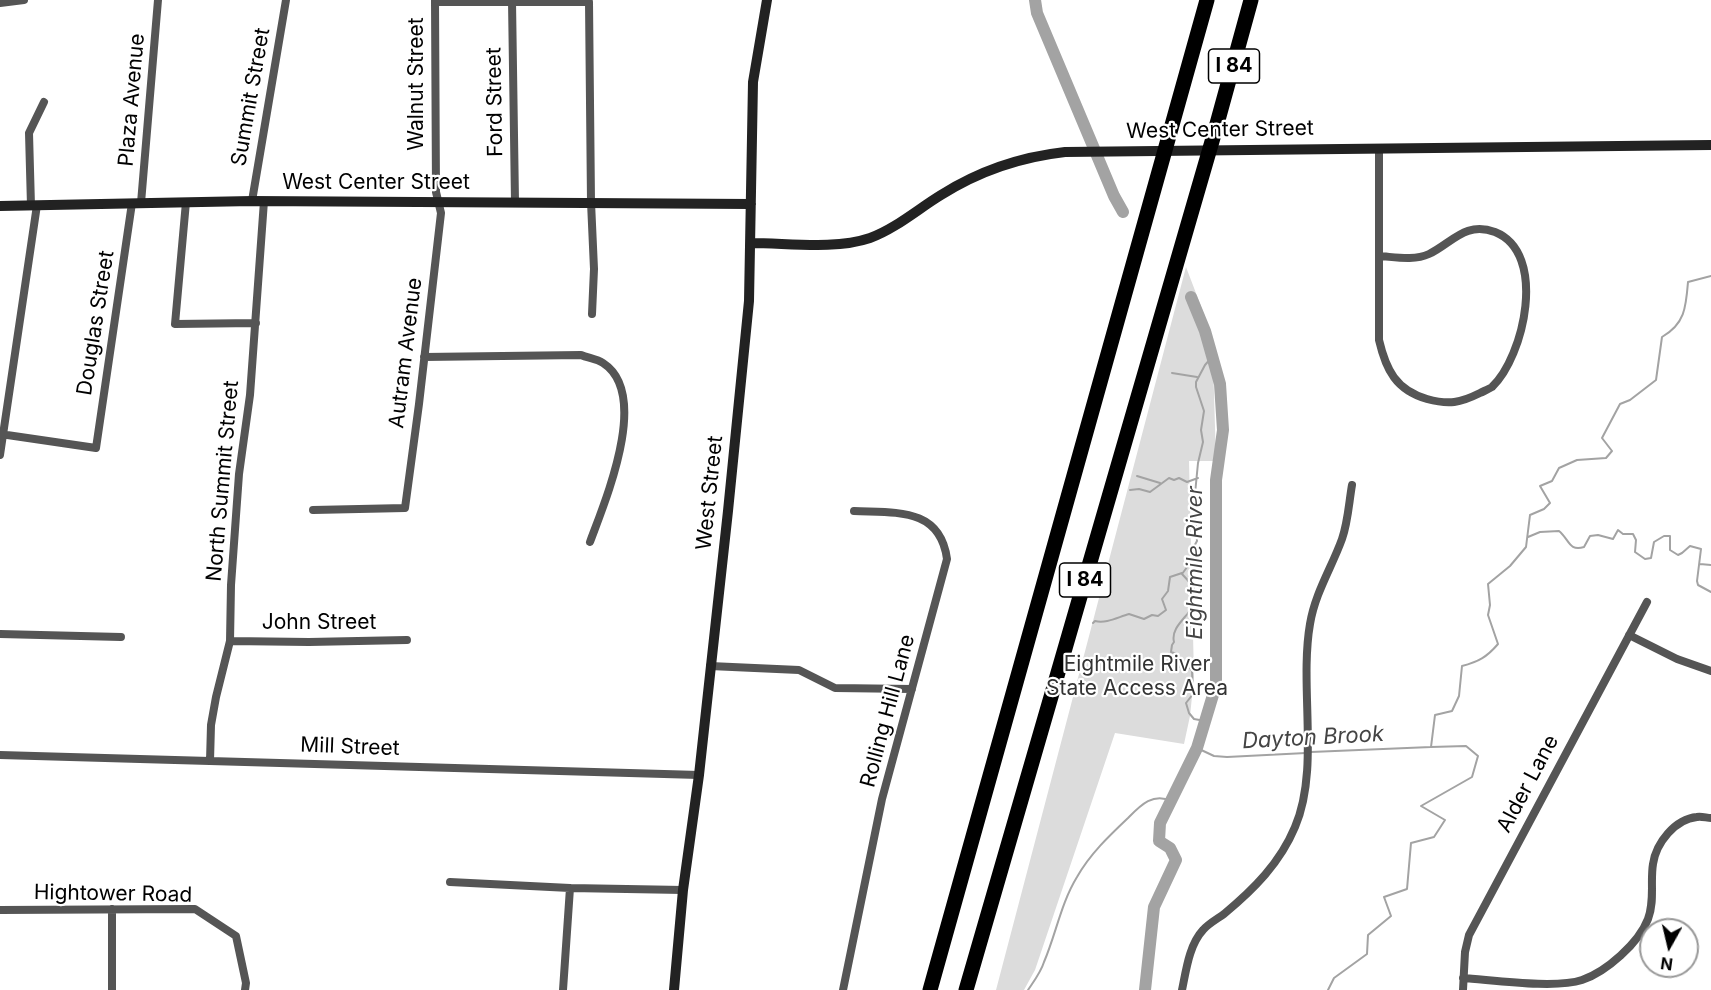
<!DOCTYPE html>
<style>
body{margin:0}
#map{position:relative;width:1711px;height:990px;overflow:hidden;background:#fff;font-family:Inter,sans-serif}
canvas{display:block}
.north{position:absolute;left:1639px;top:918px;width:60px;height:60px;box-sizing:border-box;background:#fff;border:2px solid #999;border-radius:50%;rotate:188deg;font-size:16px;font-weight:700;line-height:24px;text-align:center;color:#000}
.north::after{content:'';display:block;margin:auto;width:21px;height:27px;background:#000;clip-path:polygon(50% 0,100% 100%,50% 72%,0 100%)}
</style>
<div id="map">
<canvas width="1711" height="990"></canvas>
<div class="north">N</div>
</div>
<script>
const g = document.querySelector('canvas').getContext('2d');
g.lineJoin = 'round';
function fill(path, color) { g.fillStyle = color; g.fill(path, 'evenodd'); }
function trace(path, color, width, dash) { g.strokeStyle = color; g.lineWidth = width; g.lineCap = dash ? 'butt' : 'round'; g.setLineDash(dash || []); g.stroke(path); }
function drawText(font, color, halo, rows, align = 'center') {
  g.font = font + ' Inter,sans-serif'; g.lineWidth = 4.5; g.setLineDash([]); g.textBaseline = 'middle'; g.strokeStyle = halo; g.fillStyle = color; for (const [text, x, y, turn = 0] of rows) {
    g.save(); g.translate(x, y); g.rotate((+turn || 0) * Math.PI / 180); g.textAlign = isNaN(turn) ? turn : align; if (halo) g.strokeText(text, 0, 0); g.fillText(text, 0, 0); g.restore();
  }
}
fill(new Path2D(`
 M1186,267L1207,322L1213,360L1216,461H1189L1194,677L1190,716L1184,744L1115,733L1035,970L1024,990H996Z`), '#dcdcdc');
trace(new Path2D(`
 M1172,373L1197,377
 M1137,476L1160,483
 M1130,490L1139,489L1150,492L1169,478L1174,480L1179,478L1187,482L1198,478
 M1528,537L1540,532L1559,531C1569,539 1569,552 1584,547L1590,536L1598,535L1613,539L1618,530L1623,534H1633L1636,540L1635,552L1645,559L1651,558L1654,542L1664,536H1670V550L1678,555L1682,553L1690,546L1701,549L1697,581L1698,585L1711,592
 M1700,564L1711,565
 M1093,623L1095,621C1106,624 1118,617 1129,614L1144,619L1152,615L1158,616L1166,610L1162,599L1168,591L1170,577L1182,573
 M1205,721L1194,719L1189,713L1186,703L1193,694L1192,671L1190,668L1180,667L1177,654L1171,652L1172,645L1174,642C1171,630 1182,621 1189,612C1193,607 1194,593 1194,587L1182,574L1193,559L1192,550L1197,541L1194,504L1198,463L1203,442L1201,430L1204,411L1196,387V382L1205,365L1212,357
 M1197,748L1214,756L1227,757L1306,753
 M1311,752L1431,747L1435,715L1452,711L1459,696L1462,666C1478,662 1487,657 1498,644L1488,615L1490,605L1488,584L1510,566L1526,547L1530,515L1544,509L1550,503L1540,486L1552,481L1559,468L1577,460L1606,458L1612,451L1602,438L1620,404L1630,400L1656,380L1662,337C1685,324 1686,307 1688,282L1711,276
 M1028,990C1034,981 1041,972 1044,962C1056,934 1061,903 1077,877C1090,854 1109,836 1128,818C1140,806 1153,792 1171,801
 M1328,990L1334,978L1367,954L1368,935L1391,916L1384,897L1407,889L1411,843L1434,837L1445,820L1421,806L1472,777L1478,756L1466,746L1431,747`), '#a3a3a3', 2);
trace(new Path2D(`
 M1035,0L1037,13L1114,196L1123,212
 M1145,990L1154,907L1176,860L1170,848L1159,841L1160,823L1197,748L1216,685V480L1223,430L1220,384L1205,331L1191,297`), '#a3a3a3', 12);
trace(new Path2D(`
 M512,1L515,202
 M435,2H589L591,202L594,269L592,314
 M0,3L24,0
 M1379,148V340C1386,370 1396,390 1427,399C1449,405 1460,403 1480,393C1484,391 1489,389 1492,387C1524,357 1548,253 1495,232C1465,221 1452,243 1429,254C1414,261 1395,257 1379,256
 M252,201L286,0
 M186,202L175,324L256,323
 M141,203L158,0
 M31,206L29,133L44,102
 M424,357L581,355C588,358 597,359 603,363C651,394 605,501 590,542
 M0,434L96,448L132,203
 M0,455L37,205
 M313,510L405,508L419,404L441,213L436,192L435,0
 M0,634L121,637
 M1629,635L1677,659L1711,671
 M230,641L309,642L407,640
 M710,666L799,670L835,688L912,689
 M0,755L699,775
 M210,761L211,725L216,697L230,641L231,585L239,474L250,395L264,201
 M450,882L570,888L683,890
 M112,909V990
 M0,910L195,909L236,936L246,983L245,990
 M1463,978C1493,980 1555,989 1582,980C1606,972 1639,943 1648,919C1655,901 1650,882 1653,864C1656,843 1675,819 1697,817C1701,816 1707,818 1711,818
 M563,990L570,888
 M843,990L882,799L947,559C940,507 895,513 854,511
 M1182,990C1186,971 1189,945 1203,930C1208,924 1217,919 1224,914C1254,889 1280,863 1295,827C1320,769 1299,687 1310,624C1315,593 1332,567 1342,539C1348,522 1349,502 1352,485
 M1463,990L1465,952L1469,935L1647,602`), '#555', 8);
trace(new Path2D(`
 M0,206L252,201L751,204
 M751,243C788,243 835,250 870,238C895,229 918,209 941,195C979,171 1020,157 1065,152L1711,145
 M674,990L683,890L699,775L728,511L749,301L753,82L767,0`), '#222', 10);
trace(new Path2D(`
 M930,990L1207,0
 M966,990L1215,131L1251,0`), '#000', 15);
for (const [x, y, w] of [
 [1234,66,51],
 [1085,580,51]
]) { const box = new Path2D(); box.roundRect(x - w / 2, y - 17, w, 34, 4.5); g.fillStyle = '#fff'; g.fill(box); trace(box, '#000', 1.5); }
drawText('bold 20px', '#000', null, [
 ["I 84",1234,66],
 ["I 84",1085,580]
]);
drawText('21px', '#000', '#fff', [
 ["Walnut Street",417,84,-90],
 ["Summit Street",251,97,-80],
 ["Plaza Avenue",132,100,-85],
 ["Ford Street",495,102,-91],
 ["West Center Street",1220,130,-1],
 ["West Center Street",376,183],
 ["Douglas Street",96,323,-81],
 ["Autram Avenue",406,353,-83],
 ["North Summit Street",223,481,-85],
 ["West Street",710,493,-84],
 ["John Street",319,623],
 ["Rolling Hill Lane",888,711,-75],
 ["Mill Street",350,747,2],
 ["Alder Lane",1528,784,-62],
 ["Hightower Road",113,894,1]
]);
drawText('21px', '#333', '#fff', [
 ["Eightmile River",1137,665],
 ["State Access Area",1137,689]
]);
drawText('italic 22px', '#444', '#fff', [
 ["Eightmile River",1195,563,-90],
 ["Dayton Brook",1313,738,-3]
]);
</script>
